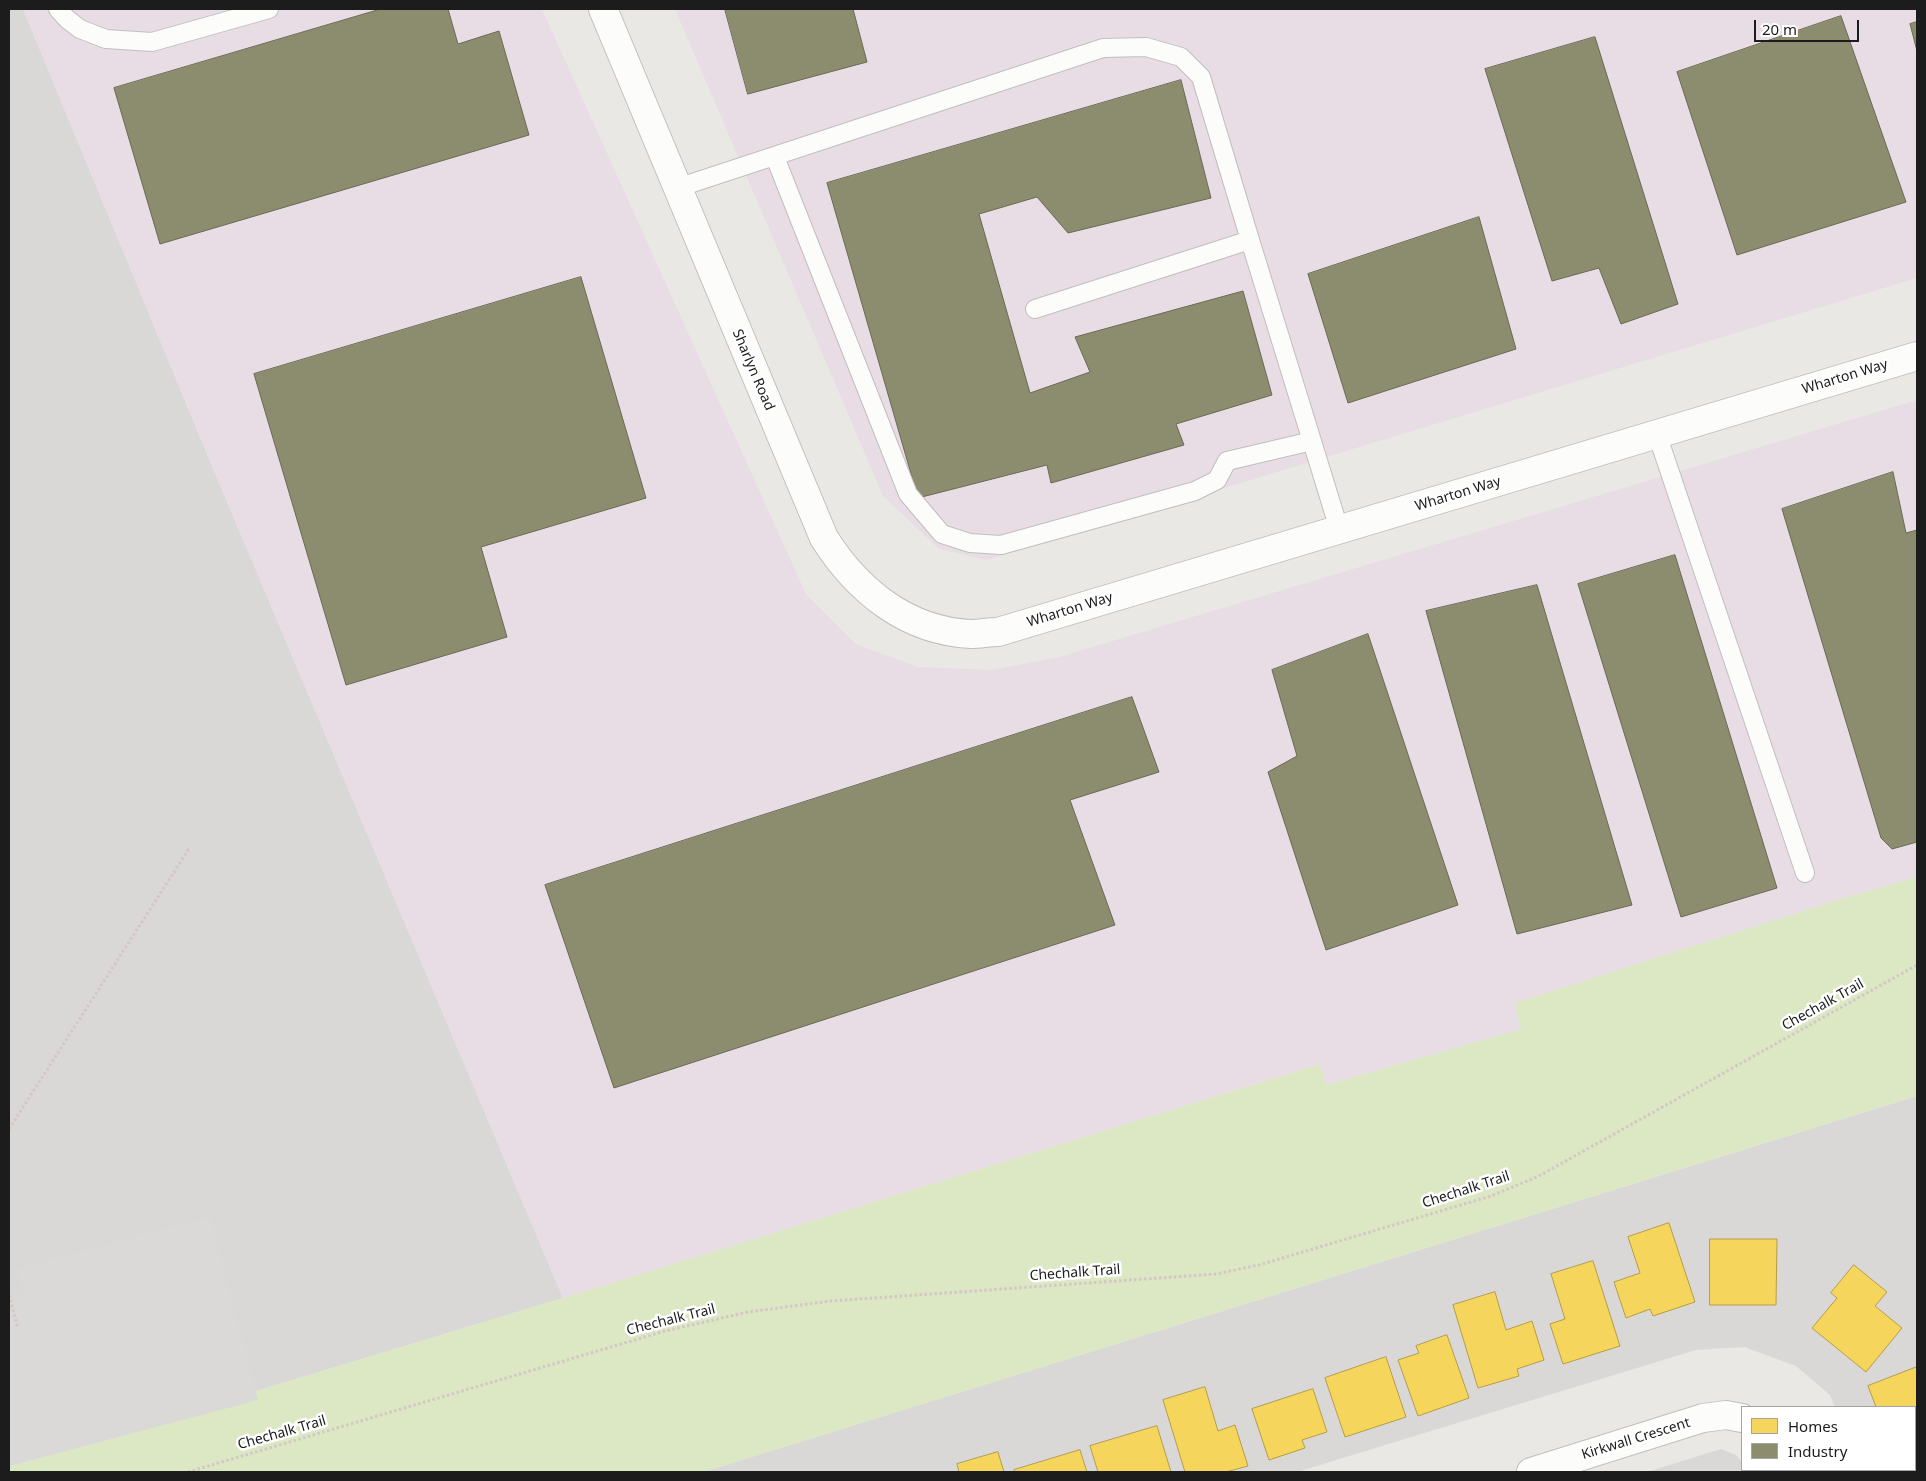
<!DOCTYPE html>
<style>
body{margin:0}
#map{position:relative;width:1926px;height:1481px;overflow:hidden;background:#eae8e5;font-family:"Noto Sans",sans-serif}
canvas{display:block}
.frame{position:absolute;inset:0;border:10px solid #1c1c1c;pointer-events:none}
.legend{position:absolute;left:1741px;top:1406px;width:175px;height:65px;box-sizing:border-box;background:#fff;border:1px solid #a4a4a4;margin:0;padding:6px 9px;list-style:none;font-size:15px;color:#1c1c1c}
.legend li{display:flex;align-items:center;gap:10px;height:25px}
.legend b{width:25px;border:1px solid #a4a4a4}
.scale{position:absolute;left:1754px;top:20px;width:105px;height:22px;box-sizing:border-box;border:2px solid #1c1c1c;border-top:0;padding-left:6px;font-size:15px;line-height:18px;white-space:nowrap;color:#1c1c1c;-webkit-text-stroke:4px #fff;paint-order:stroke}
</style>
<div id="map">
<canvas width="1926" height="1481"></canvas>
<div class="frame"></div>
<ul class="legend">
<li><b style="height:14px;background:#f6d55c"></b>Homes</li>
<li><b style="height:14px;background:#8c8c6e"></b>Industry</li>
</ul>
<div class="scale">20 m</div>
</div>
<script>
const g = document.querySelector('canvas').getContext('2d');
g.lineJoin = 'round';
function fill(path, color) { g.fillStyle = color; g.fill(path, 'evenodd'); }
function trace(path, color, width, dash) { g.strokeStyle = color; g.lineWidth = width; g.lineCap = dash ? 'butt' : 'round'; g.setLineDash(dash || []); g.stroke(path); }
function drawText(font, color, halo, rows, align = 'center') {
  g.font = font + ' "Noto Sans",sans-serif'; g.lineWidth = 5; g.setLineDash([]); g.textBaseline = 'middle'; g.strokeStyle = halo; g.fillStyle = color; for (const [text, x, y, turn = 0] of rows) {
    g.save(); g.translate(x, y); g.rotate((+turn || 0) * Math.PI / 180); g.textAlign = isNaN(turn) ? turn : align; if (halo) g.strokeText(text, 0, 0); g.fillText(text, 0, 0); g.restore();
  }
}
fill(new Path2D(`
 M9,9H23L212,466L563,1298L9,1466Z
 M1917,1096V1472H1862L1861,1470H1915V1407H1835L1830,1395L1796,1366L1744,1347L1696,1350L1297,1472H703Z
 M1721,1449L1736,1455L1742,1462V1470H1750L1752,1472H1647Z`), '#d9d8d6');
fill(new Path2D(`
 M23,9H542L806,594L856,644L918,667L991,670L1059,657L1917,400V877L1847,897L1514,1003L1521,1029L1325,1085L1319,1064L563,1298L212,466Z
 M675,9H1917V278L987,560L939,549L883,496Z`), '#e8dde5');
fill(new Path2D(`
 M1917,877V1096L1900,1101L703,1472H9V1466L563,1298L1320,1064L1326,1085L1521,1029L1514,1003L1847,897Z`), '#dce7c4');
fill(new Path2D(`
 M210,1217L258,1400L9,1466V1299L23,1295L16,1269Z`), '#dad9d8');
const homes = new Path2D(`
 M1669,1223L1695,1302L1653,1316L1650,1309L1626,1318L1614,1282L1640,1273L1628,1237Z
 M1710,1239H1777L1776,1305H1710Z
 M1593,1261L1620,1346L1563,1364L1550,1324L1565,1319L1551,1274Z
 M1854,1265L1887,1292L1875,1306L1902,1328L1866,1372L1812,1328L1837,1298L1831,1293Z
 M1495,1292L1506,1330L1532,1321L1544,1360L1517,1369L1519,1376L1478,1388L1453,1305Z
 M1447,1335L1469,1398L1418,1416L1398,1360L1419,1353L1416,1346Z
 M1386,1357L1406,1417L1345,1437L1325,1378Z
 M1917,1367V1439L1915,1440V1407H1876L1868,1386Z
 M1205,1387L1218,1431L1235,1425L1248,1466L1226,1472H1185L1163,1400Z
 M1313,1389L1327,1432L1302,1440L1305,1448L1269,1460L1252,1409Z
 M1157,1426L1171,1472H1098L1090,1446Z
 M1080,1450L1087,1472H1014V1470Z
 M998,1452L1004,1472H959L957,1464Z
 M1917,1460V1472H1890L1895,1470H1915V1461Z`);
fill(homes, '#f6d55c');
trace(homes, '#b59e49', 1);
const industry = new Path2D(`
 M381,9H448L458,44L499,31L529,135L160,244L114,88Z
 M725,9H853L867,62L748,94Z
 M1841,16L1906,202L1737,255L1677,72Z
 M1917,22V51L1910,24Z
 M1595,37L1678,304L1621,324L1599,268L1552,281L1485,69Z
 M1181,80L1211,198L1068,233L1037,197L979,214L1030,393L1090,372L1075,337L1243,291L1272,395L1176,424L1184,445L1051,483L1047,465L918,498L827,183Z
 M1479,217L1516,349L1348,403L1308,274Z
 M581,277L646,498L481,547L507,637L346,685L254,374Z
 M1893,472L1906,533L1917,530V842L1892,849L1881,838L1782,509Z
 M1675,555L1777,888L1681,917L1578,584Z
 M1537,585L1632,905L1517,934L1426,611Z
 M1368,634L1458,905L1326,950L1268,772L1297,756L1272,670Z
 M1132,697L1159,772L1070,800L1115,925L614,1088L545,885Z`);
fill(industry, '#8c8c6e');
trace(industry, '#6a6a55', 1);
const service = new Path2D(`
 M58,9L67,19L80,29L106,39L152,42L269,9
 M775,157L908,494L942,534L970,543L1001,545L1195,491L1217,480L1227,461L1312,441
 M677,188L1103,48L1146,47L1181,57L1201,77L1250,240L1035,309
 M1250,240L1339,529
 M1657,434L1805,873`);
const minor = new Path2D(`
 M603,9L824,538C857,590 906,631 971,634C980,634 989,632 998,632L1917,356
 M1791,1470L1792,1472
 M1531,1472L1703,1418L1726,1415L1742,1418`);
trace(service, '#c0bfbd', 20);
trace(minor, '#c0bfbd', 30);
trace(new Path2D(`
 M9,1129L190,847
 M9,1295L18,1329
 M188,1472L665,1331L748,1312L831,1301L1216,1274L1259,1265L1491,1196L1537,1177L1917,965`), '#d5c6c6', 3, [2.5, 2.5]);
trace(service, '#fcfcfb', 18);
trace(minor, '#fcfcfb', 28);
drawText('14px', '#1c1c1c', '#fff', [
 ["Sharlyn Road",753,370,67],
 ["Wharton Way",1845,377,-17],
 ["Wharton Way",1458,494,-17],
 ["Wharton Way",1070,610,-17],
 ["Chechalk Trail",1823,1005,-29],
 ["Chechalk Trail",1466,1190,-18],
 ["Chechalk Trail",1075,1273,-4],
 ["Chechalk Trail",671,1320,-14],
 ["Chechalk Trail",282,1433,-16],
 ["Kirkwall Crescent",1636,1439,-17]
]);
</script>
